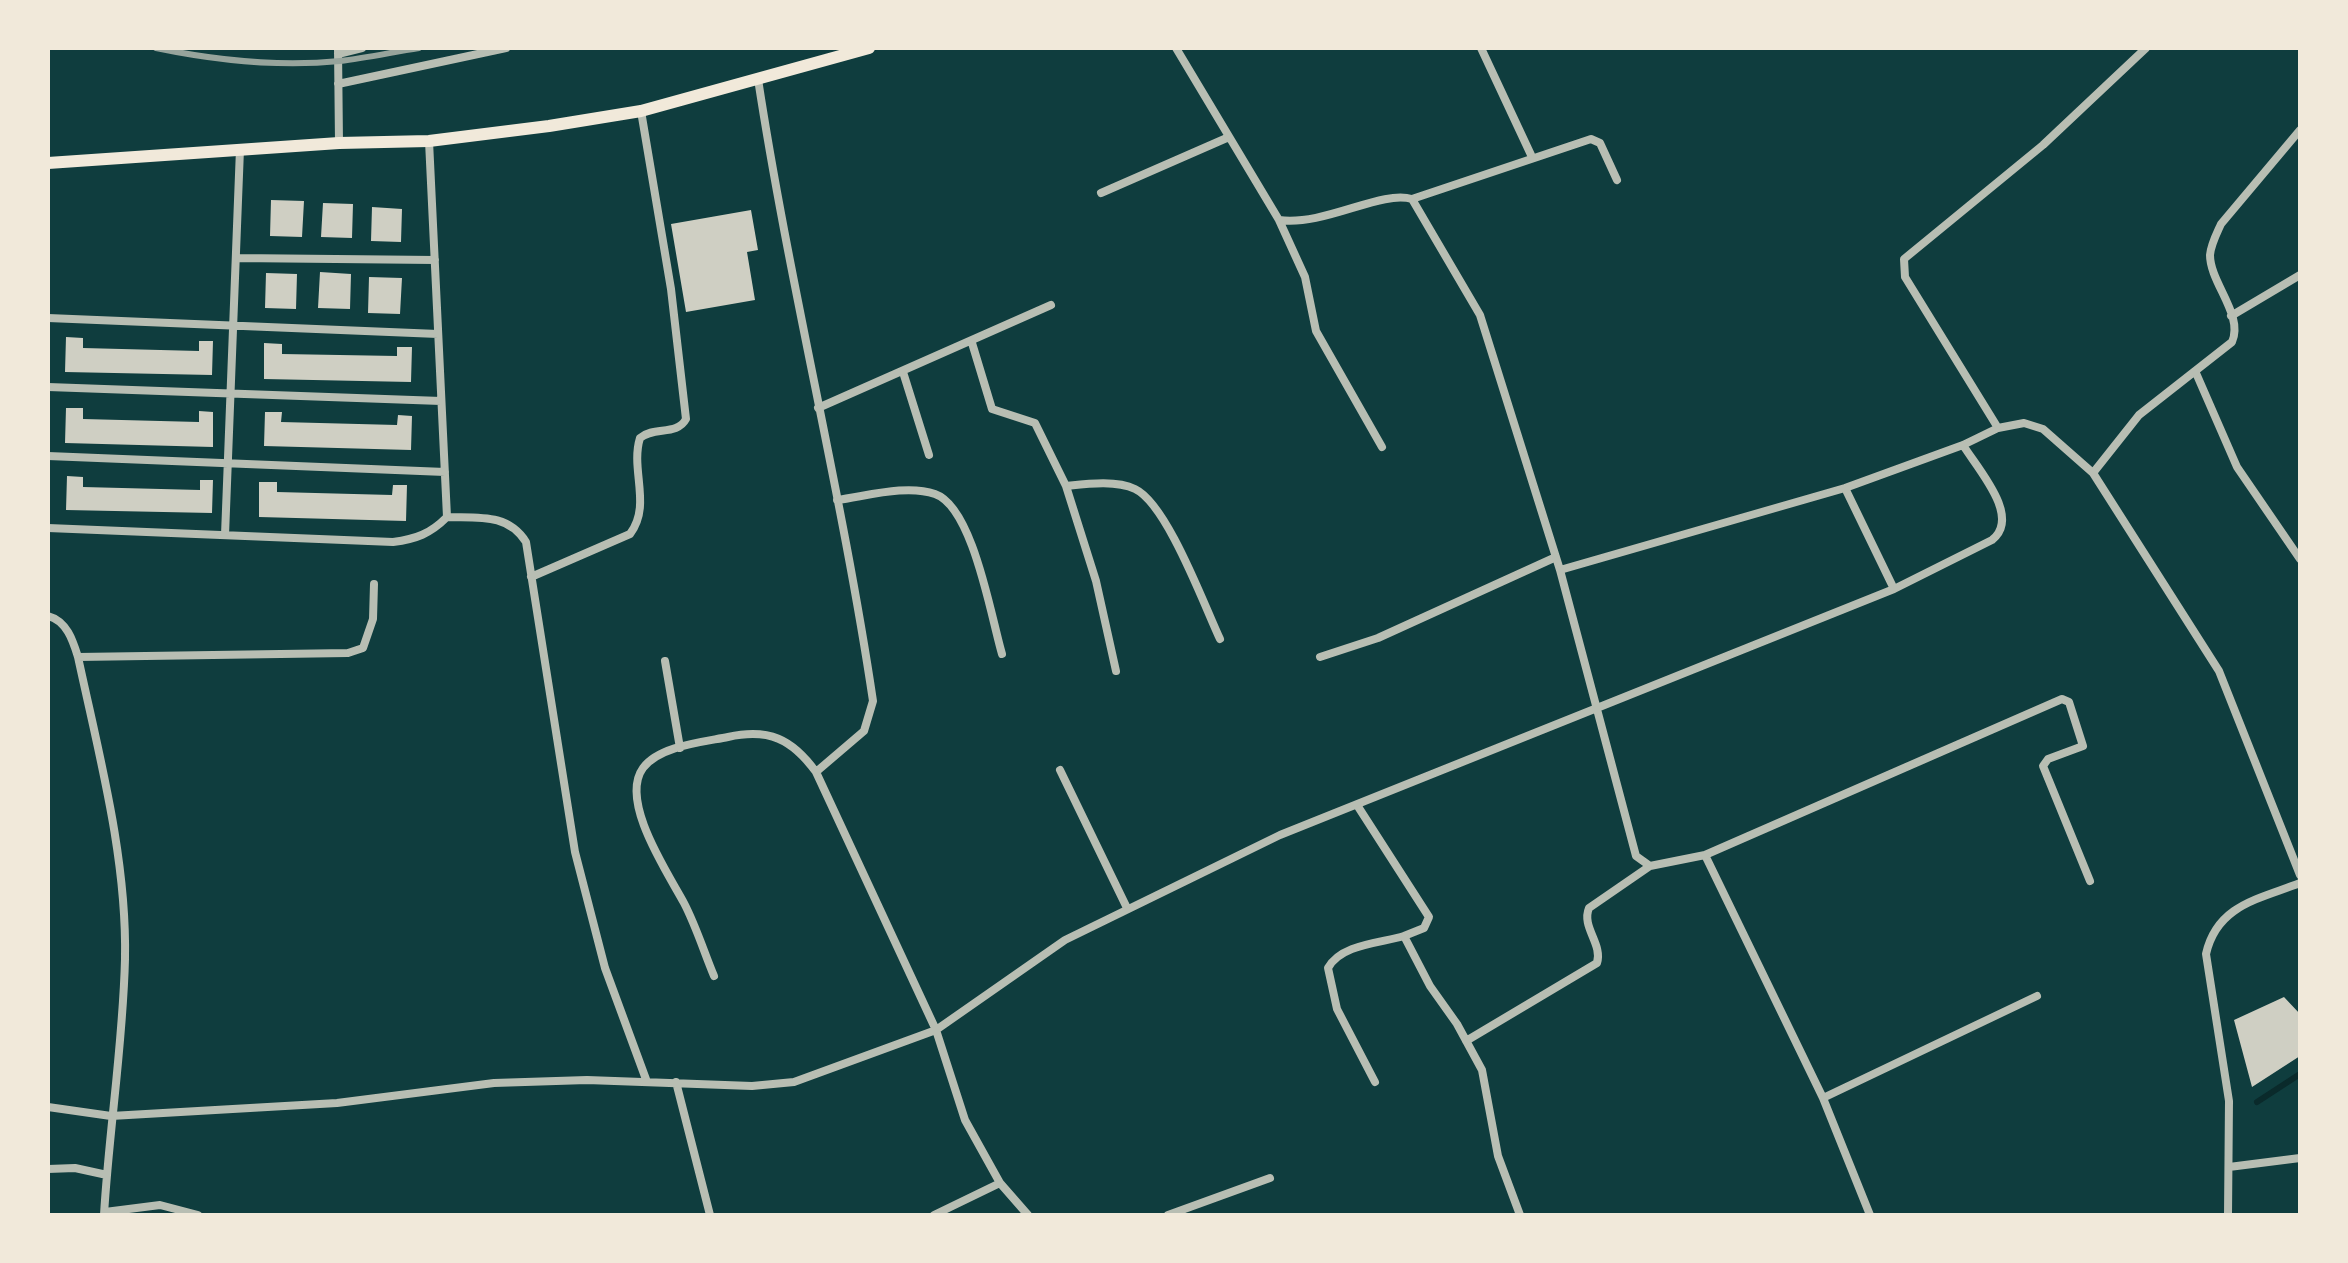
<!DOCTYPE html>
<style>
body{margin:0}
#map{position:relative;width:2348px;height:1263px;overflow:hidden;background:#0f3d3e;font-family:Karla,sans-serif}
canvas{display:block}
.frame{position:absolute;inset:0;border:50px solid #f1e9da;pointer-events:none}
</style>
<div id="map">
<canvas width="2348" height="1263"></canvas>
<div class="frame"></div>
</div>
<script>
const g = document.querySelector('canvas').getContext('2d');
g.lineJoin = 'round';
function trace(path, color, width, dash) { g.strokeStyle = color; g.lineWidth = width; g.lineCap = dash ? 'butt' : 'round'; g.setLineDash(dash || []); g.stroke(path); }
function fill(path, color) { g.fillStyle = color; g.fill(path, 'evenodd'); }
trace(new Path2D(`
 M2257,1102L2300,1074`), '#0a2a2b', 6);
fill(new Path2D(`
 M271,200L304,201L302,237L270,236Z
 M323,203L353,204L352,238L321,237Z
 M372,207L402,209L401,242L371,241Z
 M751,210L758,250L747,252L755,300L686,312L671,224Z
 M320,272L351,274L350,309L318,308Z
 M266,273L297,274L296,309L265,308Z
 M369,277L402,278L400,314L368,313Z
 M66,337L83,338V348L199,351V341H213L212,375L65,372Z
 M264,343L282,344V354L397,356V347H412L411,382L264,379Z
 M66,408H83V419L199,422V411L213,412V447L65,443Z
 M265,412H282L281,422L397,425L398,415L412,416L411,450L264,446Z
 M67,476L83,477V487L200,490V480H213L212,513L66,510Z
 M259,482H277V492L392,495L393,485H407L406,521L259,517Z
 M2284,997L2300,1014V1056L2252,1087L2234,1020Z`), '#cfcfc3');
trace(new Path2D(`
 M338,48L339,143
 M1176,48L1279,220C1326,226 1380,190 1412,199L1480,315L1560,570L1636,856L1650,866L1705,855L2062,699L2069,702L2083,746L2048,759L2043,766L2090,881
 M1481,48L1532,157
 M338,54L362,48
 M758,79C790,288 842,493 873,701L864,731L816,772L936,1030L965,1120L1000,1183L1028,1215
 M338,84L506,48
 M429,141L447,517
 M1101,193L1229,137
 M1412,199L1591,139L1600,143L1617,180
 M1279,220L1305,277L1316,331L1382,447
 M236,258L435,260
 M2231,316L2300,275
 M48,318L438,334
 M972,343L992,409L1035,423L1066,486C1086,484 1116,480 1135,489C1167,504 1204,605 1220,639
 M903,372L929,455
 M2196,373L2237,467L2300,559
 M48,387L441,401
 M818,408L1051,305
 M1998,428L1905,277L1904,259L2043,145L2146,48
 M48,456L445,472
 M2093,473L2139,415L2232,342C2244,315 2210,283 2210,255C2211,244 2217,233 2221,224L2300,130
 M1066,486L1096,581L1116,671
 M1845,488L1894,589
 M837,500C867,496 907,484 935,494C973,507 991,617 1002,654
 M447,517C478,518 508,513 526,542L575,852L605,968L647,1082
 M48,528L393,542C416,539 430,534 447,517
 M225,535L240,149
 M1560,570L1845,488L1963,445L1998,428L2024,423L2043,429L2093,473L2219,671L2300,875
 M531,577L630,534C652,505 630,470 640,438C654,426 677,436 686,419L671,289L641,111
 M48,616C67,621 73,641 78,657C99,755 127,858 125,959C123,1045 109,1130 104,1215
 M78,657L348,653L363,648L373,619L374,584
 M1320,657L1378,638L1556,557
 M665,661L680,748
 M1060,770L1127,908
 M1357,805L1429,917L1424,928L1404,936L1430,986L1457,1024L1482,1070L1498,1156L1520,1215
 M1705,855L1823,1098L1870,1215
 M714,976C704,952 696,926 684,903C668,873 619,801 643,768C659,746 703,742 728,737C769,728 792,739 816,772
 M1466,1041L1597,963C1603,944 1581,927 1589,908L1650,866
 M676,1082L710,1215
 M1375,1082L1337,1009L1328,968C1341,944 1381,943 1404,936
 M1823,1098L2037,996
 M48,1107L111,1116L337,1103L494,1083L587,1080L752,1086L794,1082L936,1030L1065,940L1280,835L1894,589L1992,540C2022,517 1977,468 1963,445
 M2229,1167L2300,1158
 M48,1169L75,1168L107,1175
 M105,1212L160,1205L198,1215
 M934,1215L1000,1183
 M1168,1215L1270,1178
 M2228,1215L2229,1101L2206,954C2217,905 2259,899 2300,883`), '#b8beb3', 8);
trace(new Path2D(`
 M48,163L339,143L429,141L549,126L641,111L869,48`), '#f1e9da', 12);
trace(new Path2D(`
 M156,48C214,60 280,67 340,61C366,58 393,52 419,48`), '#97a49c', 6);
</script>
